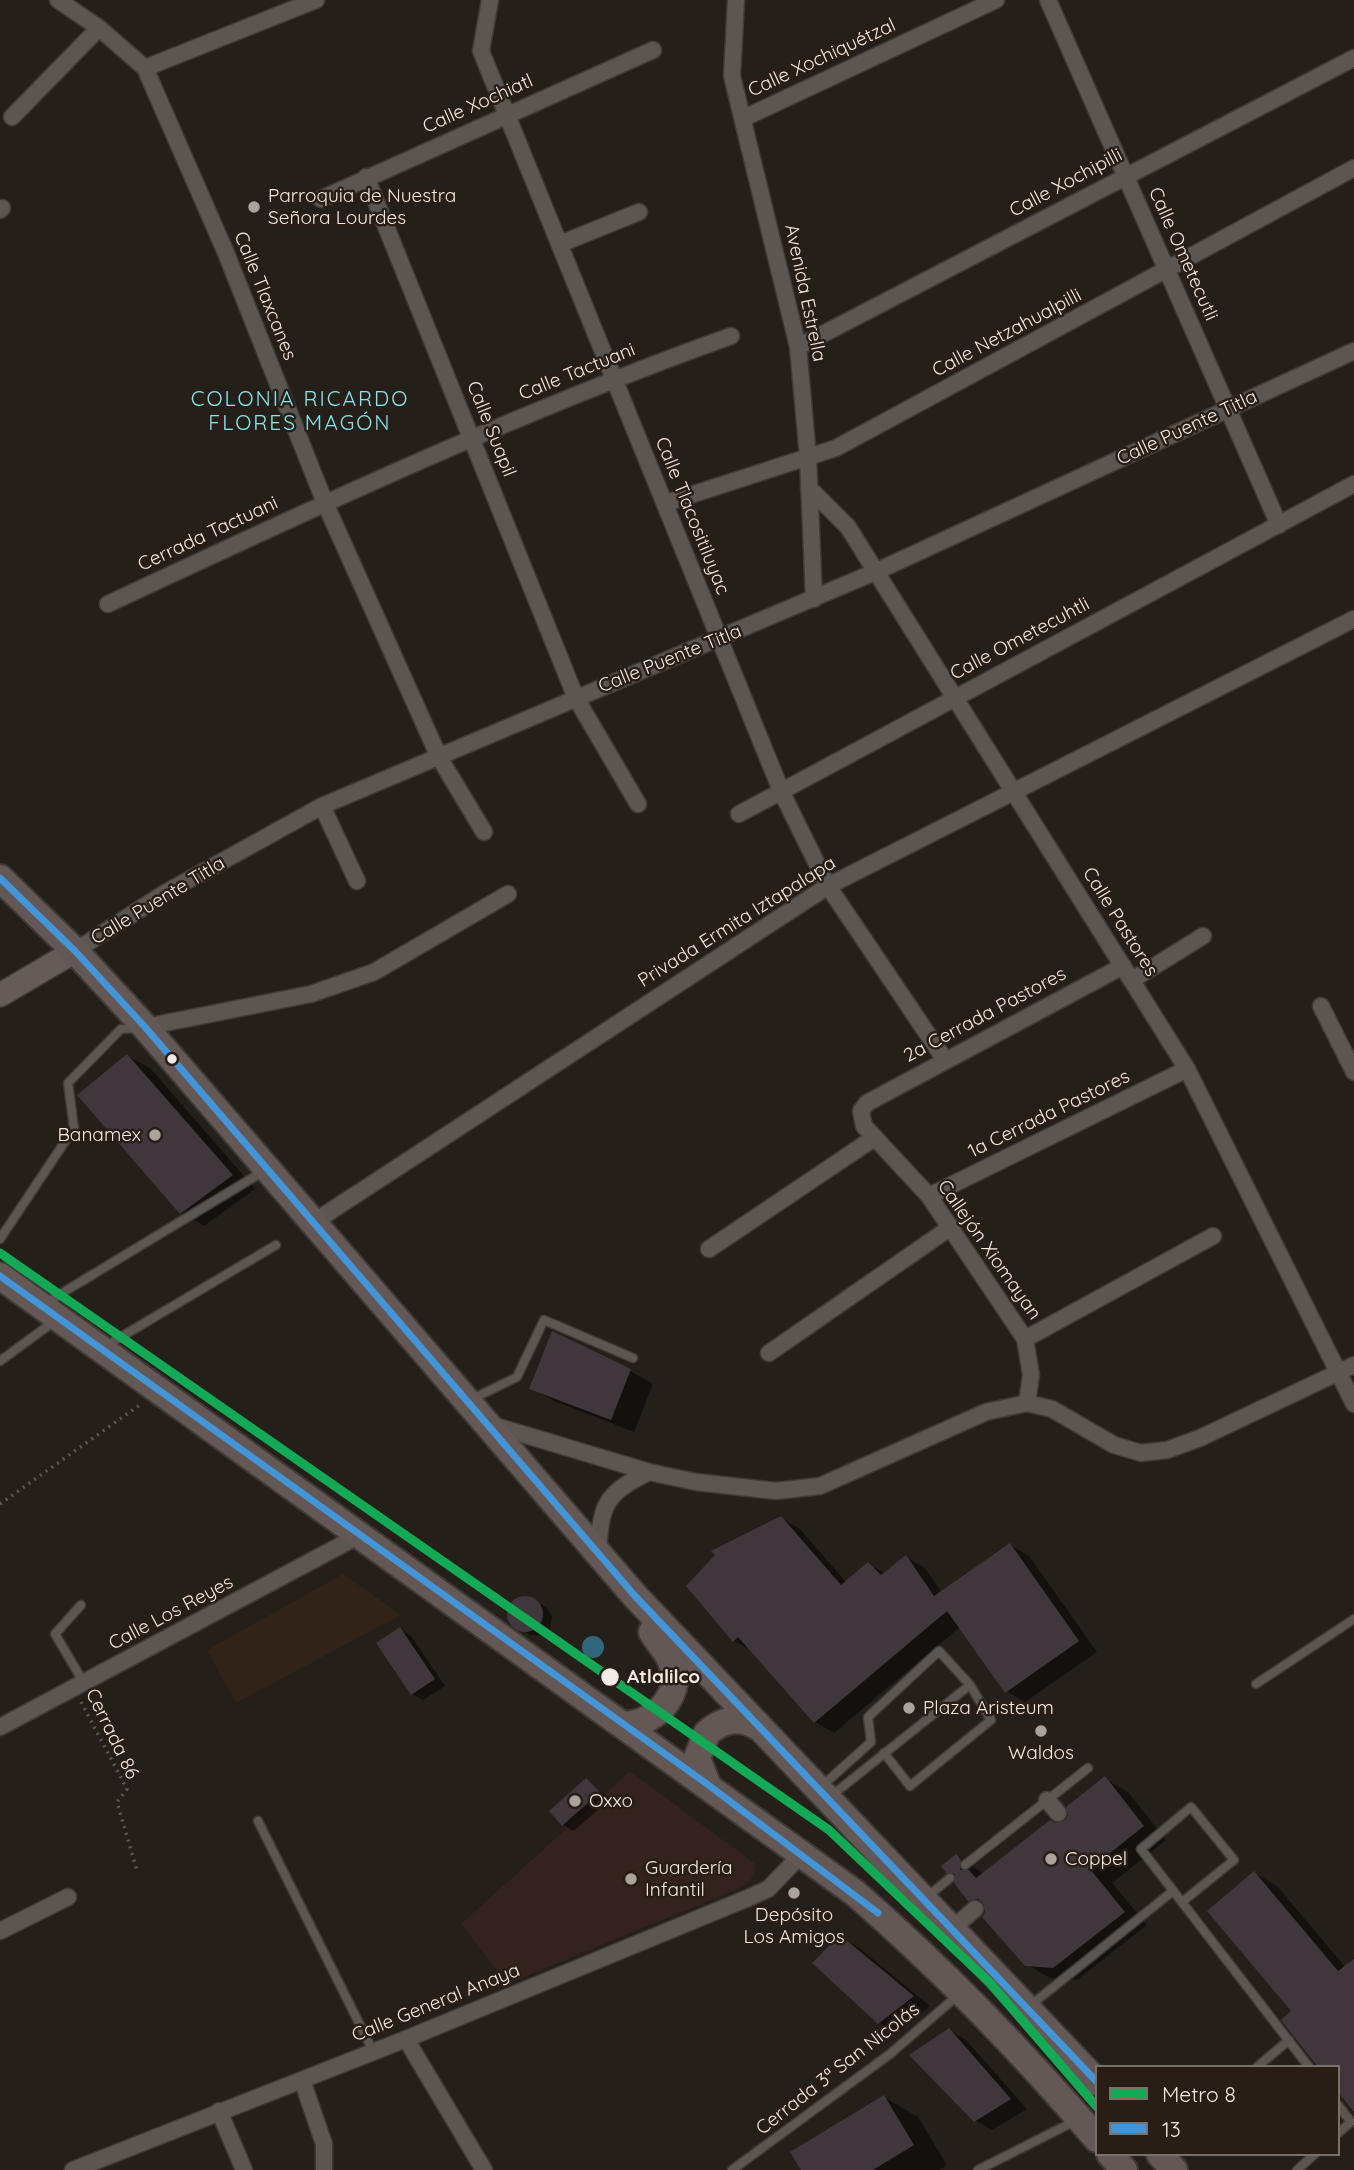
<!DOCTYPE html>
<meta charset="utf-8">
<style>
body{margin:0}
#map{position:relative;width:1354px;height:2170px;overflow:hidden;background:#251f1a;font-family:Quicksand,sans-serif}
canvas{display:block}
.legend{position:absolute;left:1095px;top:2065px;width:245px;height:91px;box-sizing:border-box;background:#291e16;border:2px solid #797068;margin:0;padding:9px 12px;list-style:none;font-size:21px;color:#f2eae4}
.legend li{display:flex;align-items:center;gap:14px;height:35px}
.legend b{width:35px;border:2px solid #797068}
</style>
<div id="map">
<canvas width="1354" height="2170"></canvas>
<ul class="legend">
<li><b style="height:9px;background:#13a955"></b>Metro 8</li>
<li><b style="height:9px;background:#4495d7"></b>13</li>
</ul>
</div>
<script>
const g = document.querySelector('canvas').getContext('2d');
g.lineJoin = 'round';
function fill(path, color) { g.fillStyle = color; g.fill(path, 'evenodd'); }
function trace(path, color, width, dash) { g.strokeStyle = color; g.lineWidth = width; g.lineCap = dash ? 'butt' : 'round'; g.setLineDash(dash || []); g.stroke(path); }
function drawText(font, color, halo, rows, align = 'center') {
  g.font = font + ' Quicksand,sans-serif'; g.lineWidth = 5; g.setLineDash([]); g.textBaseline = 'middle'; g.strokeStyle = halo; g.fillStyle = color; for (const [text, x, y, turn = 0] of rows) {
    g.save(); g.translate(x, y); g.rotate((+turn || 0) * Math.PI / 180); g.textAlign = isNaN(turn) ? turn : align; if (halo) g.strokeText(text, 0, 0); g.fillText(text, 0, 0); g.restore();
  }
}
fill(new Path2D(`
 M343,1574L401,1615L236,1703L207,1650Z`), '#322318');
fill(new Path2D(`
 M630,1771L754,1863L755,1873L747,1885L507,1984L461,1924Z`), '#33221d');
fill(new Path2D(`
 M582 1647a11 11 0 1 1 22 0a11 11 0 1 1-22 0Z`), '#30677a');
fill(new Path2D(`
 M128,1056L151,1069L255,1189L204,1226L181,1213Z
 M630,1371L653,1384L634,1432L554,1401L531,1388Z
 M781,1518L800,1529L847,1583L868,1564L886,1574L906,1557L925,1568L942,1593L1010,1545L1029,1556L1097,1652L1025,1702L1006,1691L960,1627L834,1733L815,1722L753,1652L734,1641Z
 M518,1599L534,1600L546,1607L552,1616L550,1631L541,1636L530,1635L511,1621L509,1611Z
 M400,1629L411,1636L445,1686L423,1700L412,1694Z
 M1105,1779L1128,1792L1166,1840L1112,1883L1147,1925L1077,1980L1050,1978L1026,1964L986,1909L970,1899L957,1877L947,1871L957,1856L984,1874L1055,1825L1065,1823Z
 M586,1781L610,1799L574,1831L563,1825Z
 M1254,1873L1277,1886L1346,1968L1354,1961V2109L1338,2067L1293,2011Z
 M840,1938L858,1947L930,2006L896,2033L879,2023Z
 M949,2030L966,2040L1027,2109L992,2130L975,2120Z
 M884,2097L918,2117L947,2165L939,2170H803Z`), '#0007');
fill(new Path2D(`
 M127,1054L233,1175L180,1214L77,1095Z
 M552,1331L631,1369L611,1420L529,1389Z
 M781,1516L841,1585L868,1562L881,1575L906,1555L934,1596L1010,1543L1079,1641L1005,1693L947,1611L814,1723L738,1637L733,1642L686,1586L715,1555L711,1551Z
 M507 1614a18 18 0 1 1 36 0a18 18 0 1 1-36 0Z
 M400,1627L435,1679L411,1695L376,1643Z
 M1105,1776L1144,1826L1090,1869L1125,1912L1053,1968L1025,1966L982,1917L985,1912L983,1903L978,1899L968,1901L954,1883L955,1874L946,1873L941,1866L956,1854L961,1860L960,1870H969L976,1878L1050,1820L1055,1823L1064,1821L1068,1816L1066,1807Z
 M586,1778L600,1792L562,1826L549,1811Z
 M1254,1871L1338,1971L1354,1959V2112L1338,2092V2067H1318L1281,2020L1291,2011L1207,1911Z
 M840,1935L914,1996L878,2024L812,1963Z
 M949,2028L1011,2099L974,2122L909,2055Z
 M884,2095L914,2145L873,2170H801L790,2152Z`), '#40373c');
const lane = new Path2D(`
 M0,1239L74,1128L68,1083L121,1029L136,1028
 M44,1304L264,1171
 M104,1347L276,1245
 M0,1361L56,1320
 M472,1399L517,1377L544,1320L633,1358
 M81,1605L55,1634L84,1683
 M1256,1684L1354,1619
 M822,1786L871,1742L868,1717L939,1651L970,1685L991,1720L910,1786L884,1753
 M830,1797L970,1685
 M258,1821L373,2051
 M965,1865L1088,1768
 M927,1897L950,1878
 M1182,1902L1234,1860L1191,1807L1141,1849L1309,2067
 M1031,2005L1173,1891
 M1257,2067L1289,2040
 M1338,2105L1351,2122L1338,2133
 M732,2170L890,2054L957,1996
 M978,2170L1077,2120
 M1297,2170L1315,2154`);
const street = new Path2D(`
 M58,0L99,28L145,68L226,253L325,503L439,757L484,832
 M490,0L481,51L782,793L828,886L945,1060
 M736,0L732,76L798,347L808,457L814,599
 M1048,0L1279,525
 M145,68L316,0
 M12,117L99,28
 M744,118L996,0
 M366,177L576,698L638,804
 M321,199L653,50
 M0,210L2,208
 M560,244L639,212
 M798,347L1354,58
 M809,488L848,527L1187,1069L1354,1404
 M666,503L836,448L1354,168
 M108,604C313,508 518,412 731,336
 M322,806L357,881
 M739,814L1354,484
 M75,951L165,893L322,806L875,572L1354,351
 M1132,980L1203,936
 M1321,1006L1354,1072
 M145,1027L311,994L374,972L508,894
 M929,1196L1187,1069
 M314,1222L828,886L1354,619
 M709,1249L874,1138
 M1025,1339L1213,1236
 M769,1353L951,1227
 M1027,1403L1031,1375L1025,1339L929,1196L864,1126L861,1111L867,1103L1123,966
 M489,1424L649,1472L696,1482L776,1491L820,1486L986,1412L1027,1403L1052,1409L1114,1445L1141,1453L1167,1450L1200,1438L1354,1365
 M598,1553C601,1505 604,1494 649,1472
 M0,1727L360,1535
 M1047,1800L1058,1813
 M952,1929L975,1909
 M0,1931L68,1897
 M406,2039L484,2170
 M302,2080L324,2144V2170
 M219,2111L244,2170
 M73,2170L406,2039L748,1898L768,1889L802,1854`);
const secondary = new Path2D(`
 M0,995L75,951`);
const primary = new Path2D(`
 M0,878L75,951L145,1027L635,1596L1097,2082
 M0,1276L855,1893C942,1969 1021,2050 1097,2139
 M625,1725C657,1723 686,1692 670,1659C666,1650 657,1641 652,1632
 M707,1784L697,1758L707,1733C723,1719 740,1716 758,1727
 M1110,2154L1124,2170
 M1160,2154L1174,2170`);
trace(lane, '#3f3a36', 11);
trace(street, '#3f3a36', 19);
trace(secondary, '#3f3a36', 26);
trace(primary, '#3f3a36', 30);
trace(new Path2D(`
 M0,1504L141,1404
 M81,1702L127,1789L117,1802L137,1871`), '#5b5654', 3.5, [2, 5]);
trace(lane, '#5b5652', 8);
trace(street, '#5b5652', 16);
trace(secondary, '#655c5a', 23);
trace(primary, '#635856', 26);
trace(new Path2D(`
 M0,878L75,951L145,1027L635,1596L1097,2082
 M0,1276L707,1784L878,1913`), '#4495d7', 7);
trace(new Path2D(`
 M0,1253L829,1830L990,1983L1097,2107`), '#13a955', 9);
for (const [x, y, r, color] of [
 [254,207,7,"#aaa39d"],
 [172,1059,6,"#f2eae4"],
 [155,1135,7,"#aaa39d"],
 [610,1677,10,"#f2eae4"],
 [909,1708,7,"#aaa39d"],
 [1041,1731,7,"#aaa39d"],
 [575,1801,7,"#aaa39d"],
 [1051,1859,7,"#aaa39d"],
 [631,1879,7,"#aaa39d"],
 [794,1893,7,"#aaa39d"]
]) { const dot = new Path2D(); dot.arc(x, y, r, 0, 2 * Math.PI); g.fillStyle = color; g.fill(dot); trace(dot, '#291e16', 2.5); }
drawText('19px', '#f2eae4', '#291e16', [
 ["Calle Xochiquétzal",822,58,-25],
 ["Calle Xochiatl",478,104,-24],
 ["Calle Xochipilli",1066,183,-28],
 ["Calle Ometecutli",1183,254,66],
 ["Avenida Estrella",805,293,78],
 ["Calle Tlaxcanes",265,296,68],
 ["Calle Netzahualpilli",1007,333,-28],
 ["Calle Tactuani",577,372,-22],
 ["Calle Puente Titla",1187,428,-25],
 ["Calle Suapil",491,429,68],
 ["Calle Tlacositiluyac",692,516,68],
 ["Cerrada Tactuani",208,534,-25],
 ["Calle Ometecuhtli",1020,639,-28],
 ["Calle Puente Titla",670,659,-22],
 ["Calle Puente Titla",158,901,-31],
 ["Privada Ermita Iztapalapa",737,922,-32],
 ["Calle Pastores",1120,922,58],
 ["2a Cerrada Pastores",985,1015,-28],
 ["1a Cerrada Pastores",1049,1114,-26],
 ["Callejón Xiomayan",989,1250,55],
 ["Calle Los Reyes",171,1613,-28],
 ["Cerrada 86",112,1734,64],
 ["Calle General Anaya",436,2003,-22],
 ["Cerrada 3ª San Nicolás",838,2069,-38]
]);
drawText('19px', '#f2eae4', '#291e16', [
 ["Parroquia de Nuestra",268,196],
 ["Señora Lourdes",268,218],
 ["Banamex",141,1135,"right"],
 ["Plaza Aristeum",923,1708],
 ["Waldos",1041,1753,"center"],
 ["Oxxo",589,1801],
 ["Coppel",1065,1859],
 ["Guardería",645,1868],
 ["Infantil",645,1890],
 ["Depósito",794,1915,"center"],
 ["Los Amigos",794,1937,"center"]
], 'left');
drawText('bold 19px', '#f2eae4', '#291e16', [
 ["Atlalilco",627,1677]
], 'left');
g.letterSpacing = '2px';
drawText('21px', '#7de7f4', '#291e16', [
 ["COLONIA RICARDO",300,400],
 ["FLORES MAGÓN",300,424]
]);
g.letterSpacing = '0px';
</script>
